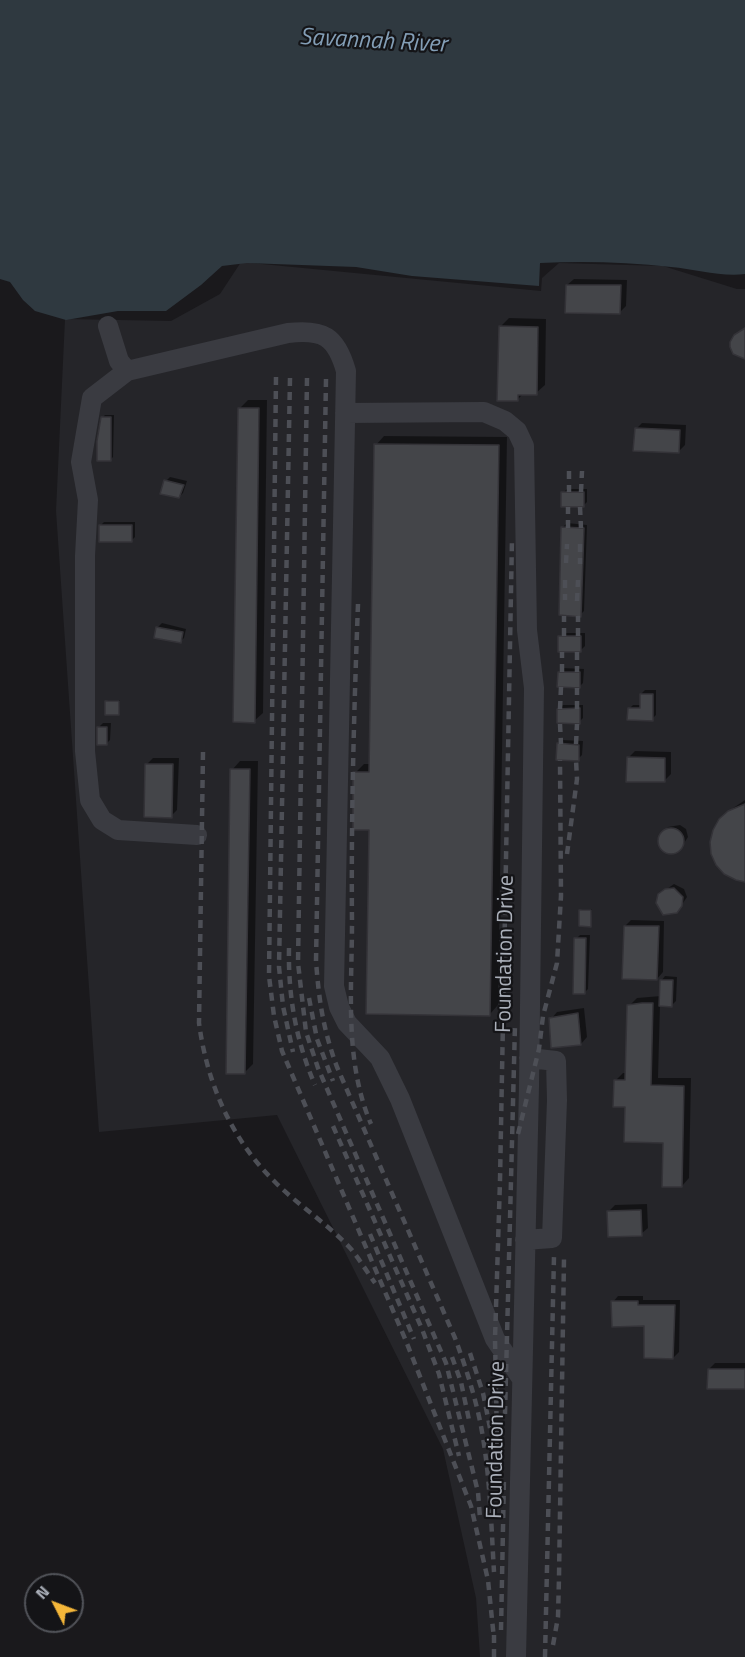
<!DOCTYPE html>
<style>
body{margin:0}
#map{position:relative;width:745px;height:1657px;overflow:hidden;background:#1a191c;font-family:"Titillium Web",sans-serif}
canvas{display:block}
.north{position:absolute;left:24px;top:1573px;width:60px;height:60px;box-sizing:border-box;background:#141417;border:2px solid #515359;border-radius:50%;rotate:312deg;font-size:16px;font-weight:700;line-height:24px;text-align:center;color:#acb1bb}
.north::after{content:'';display:block;margin:auto;width:21px;height:27px;background:#f4b639;clip-path:polygon(50% 0,100% 100%,50% 72%,0 100%)}
</style>
<div id="map">
<canvas width="745" height="1657"></canvas>
<div class="north">N</div>
</div>
<script>
const g = document.querySelector('canvas').getContext('2d');
g.lineJoin = 'round';
function fill(path, color) { g.fillStyle = color; g.fill(path, 'evenodd'); }
function trace(path, color, width, dash) { g.strokeStyle = color; g.lineWidth = width; g.lineCap = dash ? 'butt' : 'round'; g.setLineDash(dash || []); g.stroke(path); }
function drawText(font, color, halo, rows, align = 'center') {
  g.font = font + ' "Titillium Web",sans-serif'; g.lineWidth = 4.5; g.setLineDash([]); g.textBaseline = 'middle'; g.strokeStyle = halo; g.fillStyle = color; for (const [text, x, y, turn = 0] of rows) {
    g.save(); g.translate(x, y); g.rotate((+turn || 0) * Math.PI / 180); g.textAlign = isNaN(turn) ? turn : align; if (halo) g.strokeText(text, 0, 0); g.fillText(text, 0, 0); g.restore();
  }
}
fill(new Path2D(`
 M241,262L541,291L542,278L559,263L663,266L737,289H745V1657H480L476,1598L443,1449L277,1115L99,1132L56,511L65,319L171,321L220,294Z`), '#252529');
fill(new Path2D(`
 M0,0H745V274C721,277 695,269 671,267C627,262 583,261 540,263L539,286L412,276L356,267L247,263L222,266L201,285L166,311H118L66,320L35,311L23,300L10,282L0,279Z`), '#2f3940');
fill(new Path2D(`
 M574,279L627,280L626,306L620,312L567,285Z
 M509,318L546,319L545,385L536,393H524L517,400L500,327Z
 M248,400H267L263,713L254,721L239,409Z
 M105,415H114L113,457L110,460L102,418Z
 M642,423L686,425L685,445L679,451L636,429Z
 M384,436L507,437L498,1005L490,1014L370,828L355,773L364,764H371L376,445Z
 M170,477L187,481L183,493L179,497L166,481Z
 M567,489H587V502L583,506L563,493Z
 M104,522H135V537L131,541L100,526Z
 M567,523L587,525L584,611L580,615L563,527Z
 M162,623L186,629L184,638L180,642L158,627Z
 M564,633H585V646L581,650L560,637Z
 M563,668L584,669L583,683L579,687L559,672Z
 M645,690H656V715L652,719L629,709L633,705H641V694Z
 M108,700H120L119,714L106,702Z
 M563,705H583V718L579,722L559,709Z
 M103,723H111L110,740L106,744L99,727Z
 M562,740L583,741L582,755L578,759L558,744Z
 M635,751L671,752V774L664,781L628,758Z
 M153,758H179L177,810L171,816L147,764Z
 M240,761H258L253,1064L245,1072L232,770Z
 M745,800V880L729,811Z
 M680,825L686,829L688,837L681,848L670,853L663,849L660,838L668,827Z
 M674,884L684,889L687,897L679,909L664,891Z
 M582,909H592L590,925L581,910Z
 M631,920L664,921L663,972L657,979L625,926Z
 M580,935H590L588,989L584,993L576,939Z
 M665,976L677,977L676,1001L672,1005H660L658,1078H691L689,1178L682,1186L664,1142L626,1106L616,1080L623,1073H627L629,1006L637,998L661,996V981Z
 M584,1008L587,1037L581,1044L551,1019L557,1012Z
 M647,1204L648,1228L641,1234L609,1211L615,1205Z
 M618,1296H643V1300H680L679,1352L673,1358L646,1325L613,1302Z
 M715,1363H745V1387L709,1369Z`), '#0007');
const building = new Path2D(`
 M566,285H621L620,314L565,313Z
 M499,326L538,327L537,395H518V401H497Z
 M745,328V359L733,354L730,347V342L734,335Z
 M238,408H259L255,723L233,722Z
 M101,417H111V461H97V441Z
 M635,428L680,430L679,453L633,451Z
 M374,444L499,445L490,1016L366,1014L369,830H353V772H369Z
 M164,480L184,485L179,498L160,494Z
 M561,492H584V507H561Z
 M99,525H132V542H99Z
 M561,527L584,528L581,617L559,615Z
 M156,627L183,632L181,643L154,638Z
 M558,636H581V652H558Z
 M558,672H580V688L557,687Z
 M640,694H653V721L627,720L628,708H640Z
 M105,701H119V715H105Z
 M580,708V724L557,723V709Z
 M97,727H107V745H97Z
 M557,743L579,745V761L556,760Z
 M627,757L665,758V782H626Z
 M145,764H173L172,818L144,817Z
 M230,769H250L245,1074H226Z
 M745,804V882L736,880L724,874L716,865L711,854L710,842L713,830L719,819L728,811Z
 M658 841a13 13 0 1 1 26 0a13 13 0 1 1-26 0Z
 M674,888L683,897L682,906L677,913L663,915L656,903L658,894L665,889Z
 M579,910H591V927L579,926Z
 M624,926H659L657,980L622,979Z
 M574,938H586L585,994H573Z
 M660,980H673L672,1007L659,1006Z
 M642,1003H653L651,1085L684,1086L682,1187H662L663,1143L624,1142L625,1107H613L614,1080H625L627,1005Z
 M578,1013L581,1045L551,1048L549,1018Z
 M641,1210L642,1236L608,1237L607,1211Z
 M611,1301H638V1305H675L673,1359L644,1358V1326L612,1327Z
 M708,1369H745V1389H707Z`);
fill(building, '#444549');
trace(building, '#343338', 1.5);
trace(new Path2D(`
 M108,326L119,361L127,371L288,333C323,329 336,336 346,371L334,986L339,1007L347,1023L380,1058L400,1099L495,1339L522,1379
 M127,371L92,398L81,462L88,500L85,556V751L90,800L102,820L118,830L197,835
 M345,413L484,412L505,421L517,431L524,446L527,630L534,688L529,1086L516,1657
 M525,1240L552,1238L557,1100L556,1061L529,1058`), '#3a3b41', 20);
trace(new Path2D(`
 M276,377L269,976L274,1016L282,1051L406,1341L471,1506L488,1580L494,1639
 M290,378L279,967L283,1006L293,1052
 M307,378L298,963L306,1032L318,1068L446,1363L478,1492L480,1518
 M326,379L316,961C319,1001 323,1029 337,1067L455,1338C465,1365 474,1393 480,1421C490,1471 491,1522 494,1572
 M569,471V492
 M581,492L582,471
 M580,507L581,528
 M568,528V507
 M580,544V564
 M566,563L567,544
 M565,580V600
 M577,601L578,580
 M358,604C354,710 351,816 352,922C352,989 344,1061 371,1124
 M564,636V616
 M578,636V616
 M577,652V672
 M562,672V652
 M560,709L561,687
 M577,709V688
 M560,724L561,744
 M576,744L577,724
 M203,752L199,1023C207,1083 231,1139 275,1182C299,1206 328,1224 351,1249C360,1260 367,1272 375,1283
 M567,854L577,779L576,760
 M289,948C288,996 296,1041 315,1085
 M309,998L317,1039L333,1081
 M333,1126L422,1329L439,1374L459,1456
 M518,1134L539,1049L543,1016L557,963L561,896L560,760
 M370,1234L414,1339
 M470,1353L483,1393L490,1428
 M452,1357L461,1382L469,1420
 M505,1414L515,1025
 M496,1489L497,1441L495,1339L500,1181L512,538
 M501,1630L504,1477
 M553,1645L558,1617L559,1577L564,1258
 M494,1657V1633
 M545,1657L554,1256`), '#4d4f56', 4.5, [8, 6]);
drawText('22px', '#acb1bb', '#141417', [
 ["Foundation Drive",506,954,-89],
 ["Foundation Drive",497,1440,-89]
]);
drawText('italic 24px', '#839eb6', '#141417', [
 ["Savannah River",373,42,3]
]);
</script>
